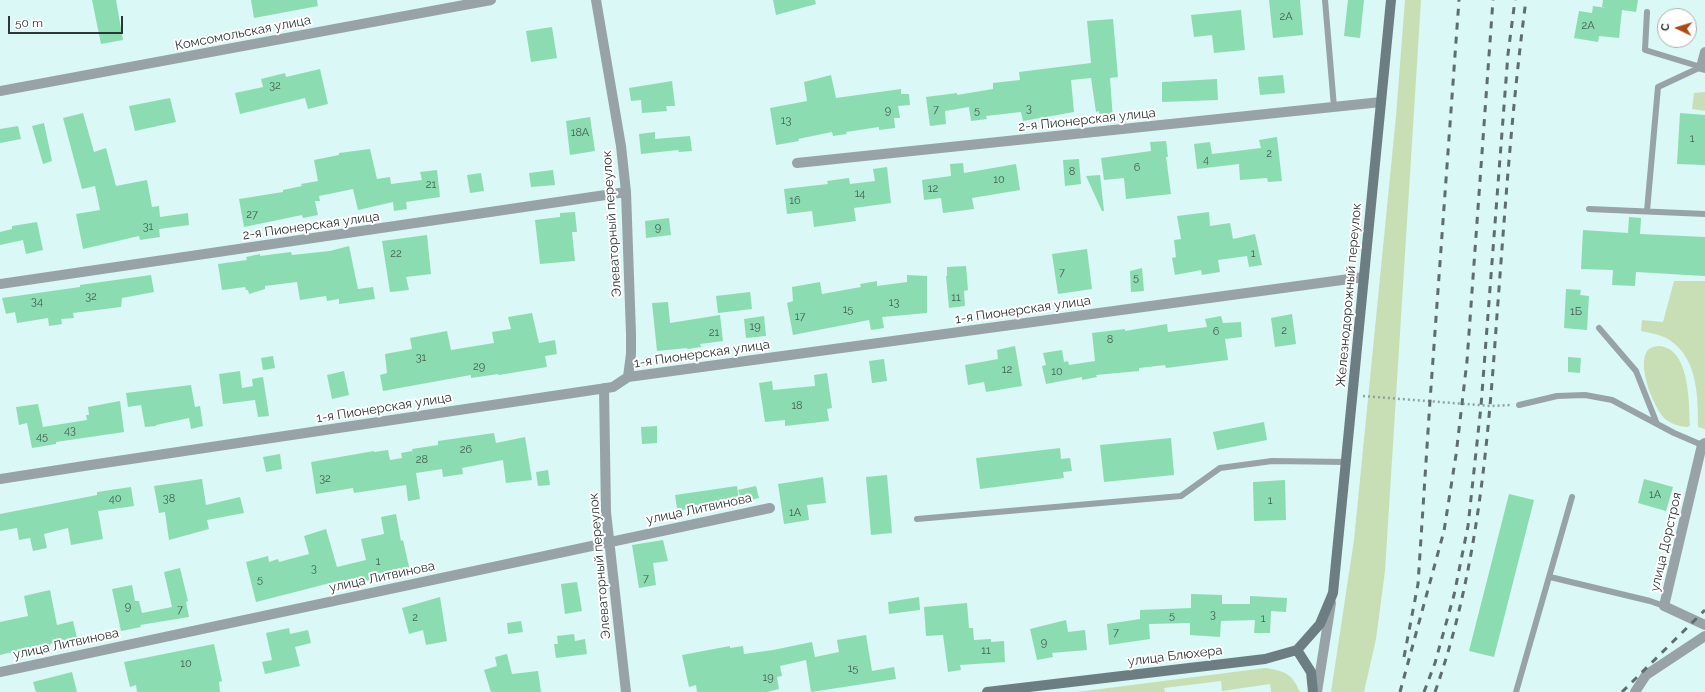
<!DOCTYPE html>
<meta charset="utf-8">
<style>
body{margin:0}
#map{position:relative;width:1705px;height:692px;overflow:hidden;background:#daf8f5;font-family:Raleway,sans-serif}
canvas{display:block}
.north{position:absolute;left:1657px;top:8px;width:40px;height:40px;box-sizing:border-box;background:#fff;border:1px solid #aaafae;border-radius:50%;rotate:274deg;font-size:11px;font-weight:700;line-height:16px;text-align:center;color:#2b3635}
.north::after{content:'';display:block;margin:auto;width:14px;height:18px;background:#ac4912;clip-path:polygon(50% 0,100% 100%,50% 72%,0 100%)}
.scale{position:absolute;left:8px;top:16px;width:115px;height:18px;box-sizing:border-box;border:2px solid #2b3635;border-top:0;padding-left:5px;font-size:12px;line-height:14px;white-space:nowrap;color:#2b3635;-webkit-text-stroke:3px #fff;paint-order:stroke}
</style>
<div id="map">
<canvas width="1705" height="692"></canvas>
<div class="north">С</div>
<div class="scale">50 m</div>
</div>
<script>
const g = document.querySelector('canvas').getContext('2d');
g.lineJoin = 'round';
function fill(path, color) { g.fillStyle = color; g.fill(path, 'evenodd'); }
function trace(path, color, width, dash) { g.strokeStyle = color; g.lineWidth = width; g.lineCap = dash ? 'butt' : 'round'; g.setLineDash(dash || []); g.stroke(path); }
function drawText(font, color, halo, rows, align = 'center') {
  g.font = font + ' Raleway,sans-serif'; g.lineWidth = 4; g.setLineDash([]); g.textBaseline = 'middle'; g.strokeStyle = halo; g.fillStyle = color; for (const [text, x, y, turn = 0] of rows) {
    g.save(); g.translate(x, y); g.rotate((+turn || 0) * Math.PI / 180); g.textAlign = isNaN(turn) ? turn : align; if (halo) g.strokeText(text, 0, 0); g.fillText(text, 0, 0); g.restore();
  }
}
fill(new Path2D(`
 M1405,0H1421L1385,571L1376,639L1364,692H1331L1354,540L1396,116Z
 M1705,92V111L1692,109L1694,93Z
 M1674,281H1705V429L1698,427C1698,398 1698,360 1671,341C1664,335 1650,333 1641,331L1642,320L1663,322Z
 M1658,346C1690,347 1689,402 1690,425L1688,427C1681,427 1671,424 1665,419C1654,408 1638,369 1646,353C1648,348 1653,347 1658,346Z
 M1265,668C1284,671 1292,673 1300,692H1271L1270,684L1222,691L1221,681L1164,688L1165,692H1077Z`), '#c8dfb5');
fill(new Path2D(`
 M92,0H116L123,40L101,44Z
 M251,0H317L318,6L254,18Z
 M773,0H815L816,4L776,15Z
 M1269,0H1300L1303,35L1273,38Z
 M1348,0H1364L1360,38L1344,36Z
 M1603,0H1638L1636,12L1622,10L1619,38L1599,36L1598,42L1574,38L1579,11L1592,13L1593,6L1606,8L1602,7Z
 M1241,10L1245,50L1214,53L1212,35L1194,37L1191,15Z
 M1113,19L1118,77L1110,78L1113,120L1100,121L1099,111L1096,112L1091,78L1071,80L1074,112L1023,121L1021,112L986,116L987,119L971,121L969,107L945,111L946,124L930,126L926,97L957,93V95L993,89V83L1020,80L1019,72L1091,63L1087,21Z
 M552,27L557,58L531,62L526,31Z
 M320,69L328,104L308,109L305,98L240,114L235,93L263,87L261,79L285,73L286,77Z
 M831,75L836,98L901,89V94H909L910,105L898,106L900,118H894L895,128L879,130V127L846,132L847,134L833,136L832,132L798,139L799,141L776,145L770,108L807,101L804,82Z
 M1283,75L1285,93L1260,95L1258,77Z
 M1217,79L1218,100L1162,102V82Z
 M672,81L675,106H666L667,111L642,113L641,100L631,101L629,88Z
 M170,98L176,122L135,131L129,106Z
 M83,113L94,152L106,148L116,186L147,180L152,207L159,206L160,217L188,213L189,225L159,229L160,237L140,240L139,236L83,249L76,214L100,210L95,186L82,189L63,118Z
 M1680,113L1705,115V165L1677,164Z
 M590,117L595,151L570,155L566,121Z
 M44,123L52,161L43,164L32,126Z
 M18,126L21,139L0,143V129Z
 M655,132V139L690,136L692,151L679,152L678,150L641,154L639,134Z
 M1277,137L1282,181L1268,182L1267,178L1240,180L1239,164L1197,169L1194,144L1210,142L1212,154L1261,148L1259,140Z
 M1166,141L1168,157H1166L1171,194L1126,199L1124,178L1104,180L1101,158L1151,151L1150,142Z
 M370,149L377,179L390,177L391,184L422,180L420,172L437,170L440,197L406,202L407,209L394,211L393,202L358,210L353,189L319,196L320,201H315L318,215L303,218L302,215L244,227L239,199L283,192V190L302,186L301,184L318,181L314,160L339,155V153Z
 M1079,159L1081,184L1065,186L1063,160Z
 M963,163L964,173L1016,164L1020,190L972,198L974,209L943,213L941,198L924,200L922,180L951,176L950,164Z
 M887,167L891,203L854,208L856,221L814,227L812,211L787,214L784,189L828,184L827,181L849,178L850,184L875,181L873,169Z
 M553,170L555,185L531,187L529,173Z
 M481,173L484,191L470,193L467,175Z
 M1100,175L1104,211H1102L1086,176Z
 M575,212L577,232H572L575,261L540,264L535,220L560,217V213Z
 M1209,212L1210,226L1230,223L1233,239L1255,234L1262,265L1249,267L1247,256L1218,260L1220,272L1202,275L1201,270L1175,275L1172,258L1176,257L1174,240L1181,239L1177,216Z
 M1629,217L1641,218L1640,234L1705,237V276L1636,272L1635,286L1612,285L1613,270L1581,269L1583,230L1628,233Z
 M669,218L671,235L646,238L645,221Z
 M37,222L43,250L26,254L23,240L0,245V232L12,229V226Z
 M427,235L431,274L406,277L409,290L390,292L382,241Z
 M349,246L358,289L373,287L375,299L339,304V299L327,301L326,296L300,300L297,282L265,286V289L249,294L248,290H246L245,287L222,290L218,264L247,260L246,257L260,254V256L291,252L292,255L330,251Z
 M1087,249L1092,289L1058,294L1052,254Z
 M966,266L968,290L964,291L965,306L949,308L946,276H947V267Z
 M1142,268L1144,291L1131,292L1130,271Z
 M151,275L154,292L122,298L121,307L73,313L74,318L61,319L62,324L49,326L48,318L17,323L15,312L6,314L2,298L80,287V285Z
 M907,275L927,276V313L882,317L884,328L871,330L869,320L793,335L787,303L793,301L792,287L820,282L822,294L861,287L860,284L877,281V286L907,282Z
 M1566,289L1581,290L1580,295L1589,296L1587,330L1564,328Z
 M750,292L752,309L718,313L716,296Z
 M668,302L670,323L720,315L723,341L700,344L701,347L687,349V348L657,351L652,303Z
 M532,313L539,343L555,340L557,354L545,356L547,367L499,375L498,374L471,378V375L383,391L380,375L387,373L385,354L412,349L410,338L447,331L451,350L494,343L492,332L511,329L508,317Z
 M1292,314L1296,344L1275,347L1271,318Z
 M764,316L766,336L746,338L744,319Z
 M1221,316L1223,323L1241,322L1242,337L1225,339L1228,360L1166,368L1165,365L1139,368V371L1096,375L1097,377L1082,380V377L1046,384L1042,366L1046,365L1043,353L1062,350L1064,362L1068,361L1069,365L1095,361L1092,333L1125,329V331L1167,324L1168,332L1207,327L1205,319Z
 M1015,346L1022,386L986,392L984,382L968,385L965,365L998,359L997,350Z
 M273,356L275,368L263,370L261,358Z
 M1568,357L1581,358L1580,373L1568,372Z
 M884,359L887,381L872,383L869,361Z
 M240,371L242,388L253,386L252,379L263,377L269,416L258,417L255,400L223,404L219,374Z
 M344,371L349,395L332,399L327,375Z
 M827,373L832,408L827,409L829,421L785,426V420L765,422L759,383L772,381L773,390L815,386L814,375Z
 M191,385L195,407L200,406L203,426L191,429L189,418L156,425V426L145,427L141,405L128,407L126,393Z
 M120,401L124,432L56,442V444L32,448L27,423L19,425L16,407L38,404L43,427L87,420L86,415H89L88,407Z
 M1264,422L1267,440L1217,450L1213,432Z
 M657,426V443L642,444L641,427Z
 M494,433L496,443L525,437L532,480L506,483L503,460L462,468L463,474L443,477L442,469L416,473L420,499L408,501L406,485L354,493L353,488L316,494L311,462L374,451V452L388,450L390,460L402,458L401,453L412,451L413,456L412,449L438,445V441Z
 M1171,438L1174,475L1104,482L1100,445Z
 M1060,448L1061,459L1070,458L1072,471L1063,472L1064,478L980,489L976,458Z
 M280,454L282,469L266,472L263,457Z
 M548,470L550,485L538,486L536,472Z
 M887,475L892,533L871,535L866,477Z
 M823,477L826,503L807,505L809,520L784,524L778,484Z
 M202,479L206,505L240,497L244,513L207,520L209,529L169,540L165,512L159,513L154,486Z
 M1644,479L1673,487L1666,511L1638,503Z
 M1285,480L1286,520L1254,521L1253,482Z
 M737,486L739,500L682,510V508H677L675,495Z
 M756,486L759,498L742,502L738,490Z
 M131,487L134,506L98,511L103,539L71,545L68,528L44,534L47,548L33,551L30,538L19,540L17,528L0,531V514L97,495V492Z
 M1509,494L1534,500L1494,657L1469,651Z
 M396,514L401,541L403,540L410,571L339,587L338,581L256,602L246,562L268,556L269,562L278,559L279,562L309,554L304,536L326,529L337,567L366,560L361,539L384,534L381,517Z
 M663,540L668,561L653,563L656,585L639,588L632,545Z
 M180,568L188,601L186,602L189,617L140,625L141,627L121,631L112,589L132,585L135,601H139L142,613L172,607L164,572Z
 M577,582L582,611L565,614L561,584Z
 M50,590L57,625L73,621L77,638L50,644V647L34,650L33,647L0,655V622L28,616L24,596Z
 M1191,594L1222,595V604H1250V596L1287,598L1286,612L1271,611L1270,633H1254L1255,620L1221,621L1220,637L1190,635V623L1149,624L1150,639L1109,645L1107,624L1140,619V610L1191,608Z
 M440,597L447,641L426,645L423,630L409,634L402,608Z
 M919,597L920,610L889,614L888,602Z
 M967,603L969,628H973L974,640L991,639V642L1004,641L1005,662L960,665L961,670L948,672L943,635L926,636L924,607Z
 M1066,620L1068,632L1085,630L1087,650L1052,653L1053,657L1037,660L1030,629Z
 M521,621L523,632L508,634L507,623Z
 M289,628L290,634L308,630L311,643L295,647L300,666L265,674L262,662L272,660L266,633Z
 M574,634L575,641L585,639L587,654L556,658L554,644H558L557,636Z
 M866,635L872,671L894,667L896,679L811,692L806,660L780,666L782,676L777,677L779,689L767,692H697L696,685L689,687L682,655L730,646V648L743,646L744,654L773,650L812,642L815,657L839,652L837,640Z
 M214,644L222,681L219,682L220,692H137L136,685L130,687L124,662Z
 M507,654L512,674L538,671L541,692H491L484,670L497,666L495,657Z
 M72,672L77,692H36L33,682Z`), '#8cdcb1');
trace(new Path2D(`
 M1363,396L1491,406L1510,405`), '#8fa4a2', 2.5, [2, 3]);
trace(new Path2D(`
 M1325,0L1334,107
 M1647,12L1645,50L1701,67
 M1589,209L1705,214
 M1647,211L1658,87L1701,67
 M1599,328L1636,371L1657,424
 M1519,405L1557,396L1585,395L1612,400L1674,433L1702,445
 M917,519L1181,496L1220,468L1272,461L1347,462
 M1550,577L1650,601L1664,606
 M1516,692L1572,497`), '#97a3a7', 6);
trace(new Path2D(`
 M596,0L621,146L626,192L631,334V354L628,377
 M1705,52L1701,67L1705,68
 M0,91L491,0
 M797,163L1381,102
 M0,284L626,192
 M604,388L606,512L626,692
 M1705,443L1702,445L1664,606L1705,625
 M0,479L84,466L613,387L628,377L1364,277
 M0,672L770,508
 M1317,692L1331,603
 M1635,692L1646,675L1705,636`), '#97a3a7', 10);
trace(new Path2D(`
 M1297,650L1311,672L1313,692
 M987,692L1265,659L1297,650L1320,624L1333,593L1391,0`), '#6d7e83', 10);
trace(new Path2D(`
 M1404,657L1418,584L1430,401L1459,0
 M1400,692L1444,531L1456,455L1467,361L1493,0
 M1424,692L1435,663L1454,595L1468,526L1481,406L1508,54L1515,0
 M1435,692C1478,571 1488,442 1497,315C1505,210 1512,105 1526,0
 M1622,692L1705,610`), '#5e6e6d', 3, [7, 7]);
drawText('11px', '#436054', null, [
 ["2А",1286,17],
 ["2А",1588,26],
 ["32",275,86],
 ["3",1029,109],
 ["7",936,110],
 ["9",888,111],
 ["5",977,111],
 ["13",786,121],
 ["18А",580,133],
 ["1",1692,139],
 ["2",1269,154],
 ["4",1206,160],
 ["6",1137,168],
 ["8",1072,172],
 ["10",999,180],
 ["21",431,185],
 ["12",933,189],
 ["14",860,194],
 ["16",795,201],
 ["27",252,215],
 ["31",148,227],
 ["9",658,228],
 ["22",396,254],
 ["1",1253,254],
 ["7",1062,273],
 ["5",1136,278],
 ["32",91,297],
 ["11",956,298],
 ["34",37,302],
 ["13",894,303],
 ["15",848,310],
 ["1Б",1576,312],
 ["17",800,317],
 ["19",755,327],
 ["2",1284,331],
 ["6",1216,332],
 ["21",714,333],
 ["8",1110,340],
 ["31",421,358],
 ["29",479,367],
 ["12",1007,370],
 ["10",1057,372],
 ["18",797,406],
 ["43",70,431],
 ["45",42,437],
 ["26",466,450],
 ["28",422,460],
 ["32",325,479],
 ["1А",1655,495],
 ["40",115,499],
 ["38",169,499],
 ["1",1270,501],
 ["1А",795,513],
 ["1",378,562],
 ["3",314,569],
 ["7",646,579],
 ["5",260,580],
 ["9",128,607],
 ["7",180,610],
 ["3",1213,615],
 ["5",1172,616],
 ["2",415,618],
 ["1",1263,619],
 ["7",1116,633],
 ["9",1044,643],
 ["11",986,651],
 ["10",186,664],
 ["15",853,669],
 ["19",768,678]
]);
drawText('13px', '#2b3635', '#fff', [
 ["Комсомольская улица",243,33,-11],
 ["2-я Пионерская улица",1087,120,-6],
 ["Элеваторный переулок",612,224,-94],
 ["2-я Пионерская улица",311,226,-8],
 ["Железнодорожный переулок",1349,295,-85],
 ["1-я Пионерская улица",1023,310,-8],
 ["1-я Пионерская улица",702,354,-8],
 ["1-я Пионерская улица",384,408,-9],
 ["улица Литвинова",699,509,-12],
 ["улица Дорстроя",1666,542,-77],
 ["Элеваторный переулок",600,566,-95],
 ["улица Литвинова",382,577,-12],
 ["улица Литвинова",66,644,-12],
 ["улица Блюхера",1175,656,-7]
]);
</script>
